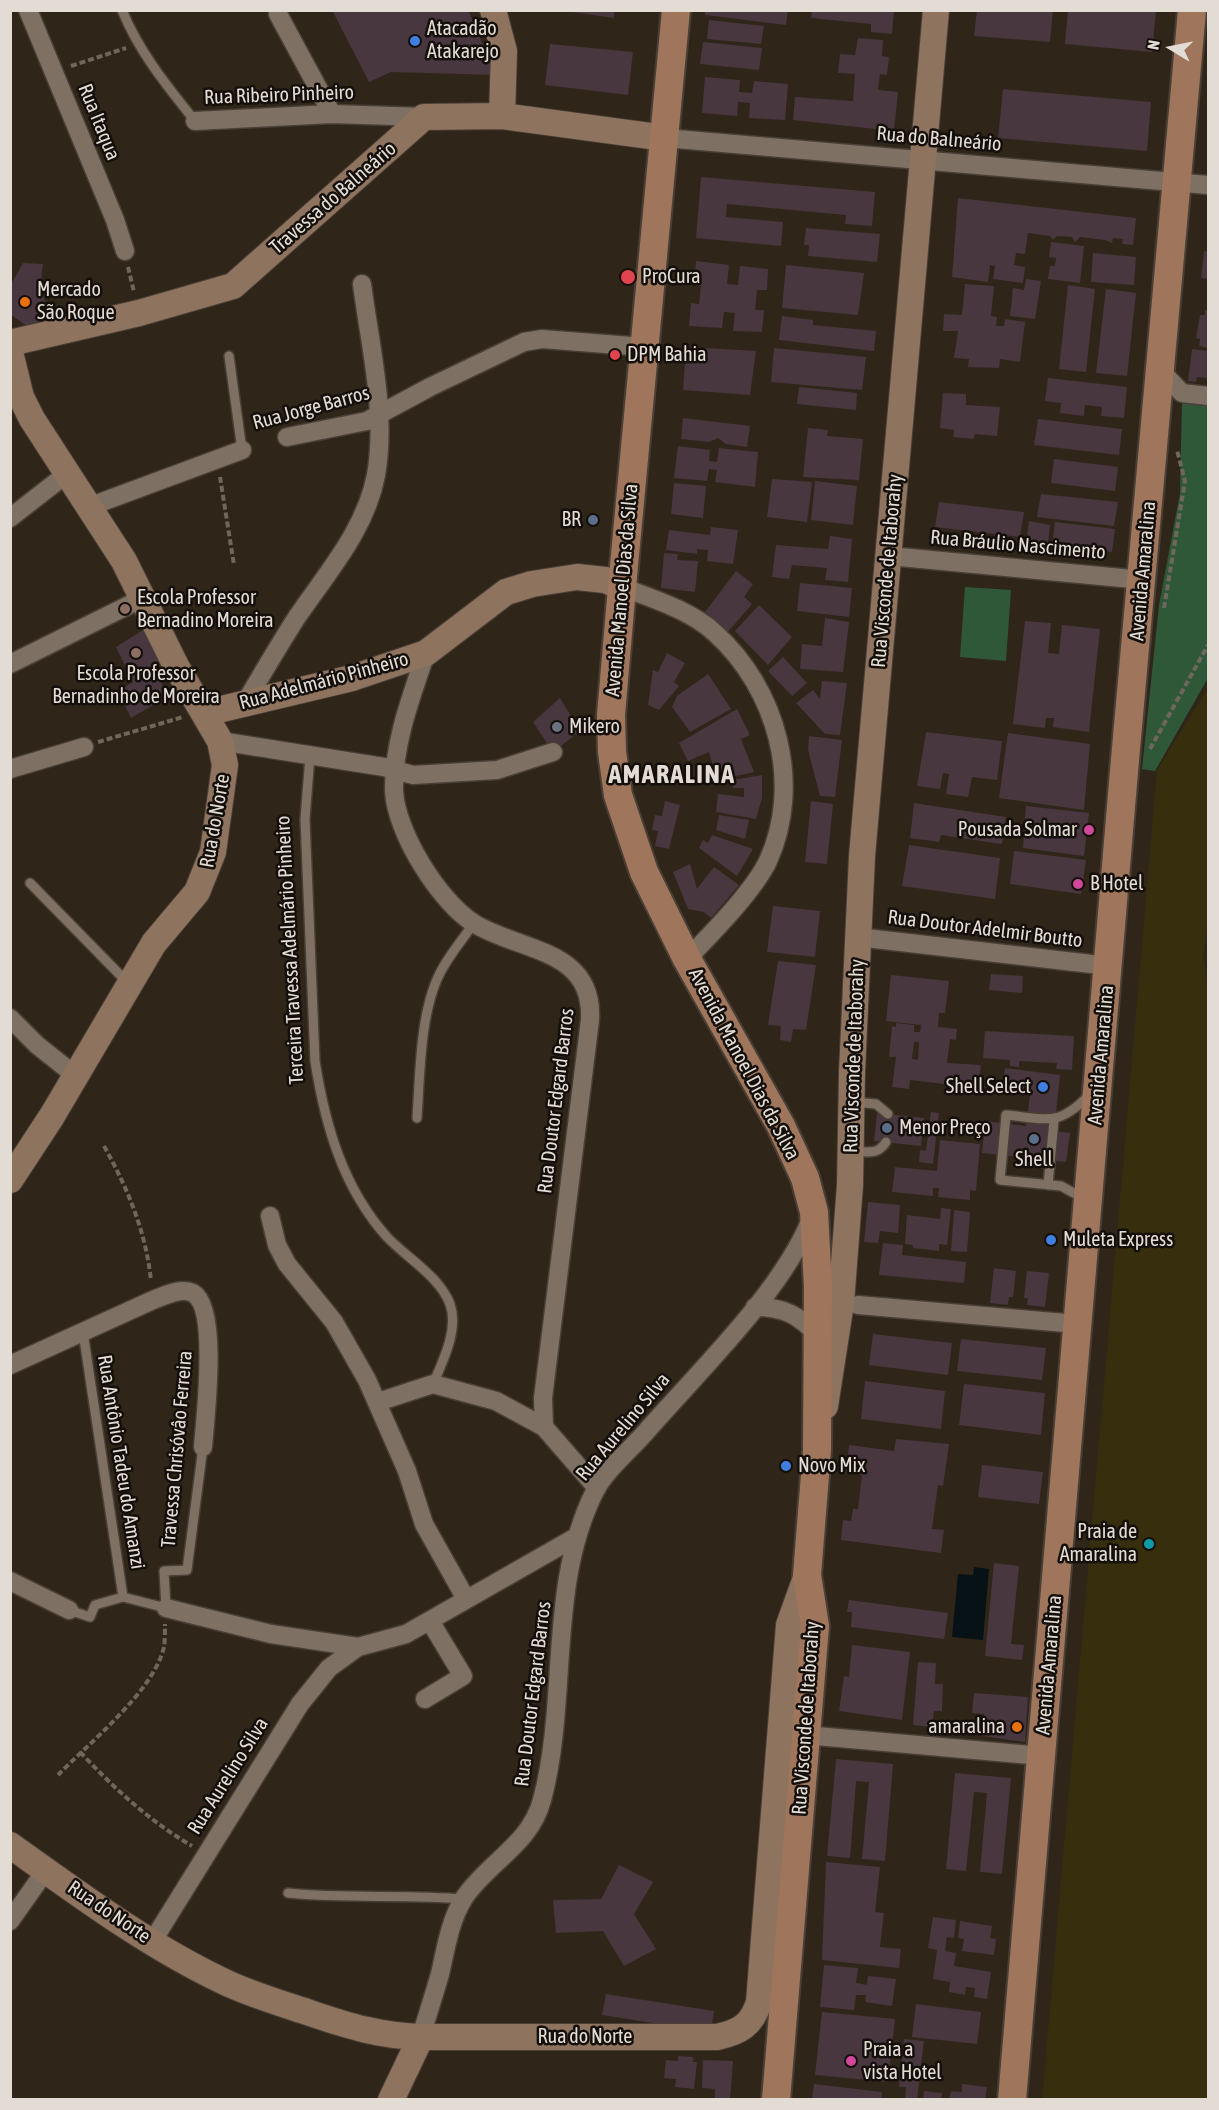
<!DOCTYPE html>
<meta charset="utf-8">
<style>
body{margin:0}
#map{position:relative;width:1219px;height:2110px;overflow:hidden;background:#302519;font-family:"Asap Condensed",sans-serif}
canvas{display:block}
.frame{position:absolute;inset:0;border:12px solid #e3dcd4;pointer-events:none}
.north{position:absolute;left:1141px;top:18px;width:60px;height:60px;-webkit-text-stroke:4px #140f0a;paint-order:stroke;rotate:280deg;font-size:16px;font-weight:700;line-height:24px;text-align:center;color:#e3dcd4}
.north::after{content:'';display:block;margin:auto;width:21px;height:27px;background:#e3dcd4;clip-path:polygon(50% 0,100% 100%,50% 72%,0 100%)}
</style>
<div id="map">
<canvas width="1219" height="2110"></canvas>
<div class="frame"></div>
<div class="north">N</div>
</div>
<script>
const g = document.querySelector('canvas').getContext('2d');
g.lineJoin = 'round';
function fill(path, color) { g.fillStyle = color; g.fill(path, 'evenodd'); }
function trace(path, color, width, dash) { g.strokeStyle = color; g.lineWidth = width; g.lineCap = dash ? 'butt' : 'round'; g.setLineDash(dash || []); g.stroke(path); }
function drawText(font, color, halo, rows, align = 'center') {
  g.font = font + ' "Asap Condensed",sans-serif'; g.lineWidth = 5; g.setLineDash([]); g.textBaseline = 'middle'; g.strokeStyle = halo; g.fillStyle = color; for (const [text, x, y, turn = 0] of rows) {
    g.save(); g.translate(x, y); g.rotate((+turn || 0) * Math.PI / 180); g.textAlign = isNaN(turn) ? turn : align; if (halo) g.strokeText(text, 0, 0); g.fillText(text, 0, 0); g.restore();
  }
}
fill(new Path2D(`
 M1182,400L1208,402V678L1155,771L1142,769L1159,605L1180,493Z
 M965,587L1011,590L1006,661L960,657Z`), '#2f5839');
fill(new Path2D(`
 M1208,688V919L1203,956L1208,988V2099L1042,2100L1157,770Z`), '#372e0e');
fill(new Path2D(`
 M974,1567L989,1569L983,1640L952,1637L958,1574L973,1575Z`), '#061215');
fill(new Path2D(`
 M332,10H468L496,75L391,72L369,82Z
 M559,10H614V18Z
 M705,10H788L786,25L705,15Z
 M812,10H894L892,34L871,32V24L811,18Z
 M977,10H1053L1050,42L974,36Z
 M1068,10H1156L1152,52L1065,44Z
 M709,20L764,26L761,44L707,39Z
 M858,38L883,40L882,56L889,57L887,75L880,74L878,90L898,92L894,131L793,120L795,97L853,101L855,74L838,73L840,54L855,55Z
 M703,42L762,48L759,70L700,64Z
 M550,44L633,52L628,95L545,85Z
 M705,77L740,80L739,92L752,93L754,81L788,84L785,120L749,118L750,103L738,102L737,116L702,113Z
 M1003,89L1151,102L1147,151L998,138Z
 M701,177L875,192L872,226L845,224L846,215L727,204L726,217L783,222L781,246L696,238Z
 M958,198L1136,218L1133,245L1122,244L1123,239L1113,238L1112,243L1105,240L1080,237L1075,242L1072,237L1057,236L1053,240L1050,236L1028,233L1025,254L1016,253L1014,265L1025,267L1023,283L993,279L995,266L990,265L988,282L952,277Z
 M806,228L880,234L877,262L808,256L809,245H804Z
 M1051,242L1084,246L1080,283L1048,279L1050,266H1055L1056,258L1049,257Z
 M1204,251L1208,252V279L1201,278Z
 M1093,253L1136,257L1134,285L1091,282Z
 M696,261L729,265L727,284L738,285L740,266L768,269L767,290H757L755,310H764L762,332L733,331L735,313L724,312L722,328L689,326L691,303L699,304L701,286L694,285Z
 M23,263L43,264L39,295H43L53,325L31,329L10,314V286Z
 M786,265L864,273L858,315L782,308Z
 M1026,279L1041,281L1035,319L1010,316L1013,288L1024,290Z
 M965,284L994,286L991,316L997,317L996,326H1004L1005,319L1025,322L1020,362L1000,359L999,368L968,367L969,359L954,358L958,331H943L944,314L962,315Z
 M1068,285L1095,289L1086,372L1059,369Z
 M1106,289L1136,293L1127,376L1096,373Z
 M1205,310L1208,311V348L1199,346L1200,339L1196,338L1200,315H1205Z
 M782,316L813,320V325L876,331L874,351L779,340Z
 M686,347L756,351L750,395L683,390Z
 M774,348L866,357L862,390L771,382Z
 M1192,349L1208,351V378L1197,377L1196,382L1188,381Z
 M1048,378L1127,387L1124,418L1101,416L1102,407L1085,405L1084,416L1060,413L1061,403L1045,401Z
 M799,387L857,393L856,410L797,404Z
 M943,393L966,394V405L1000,407L997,436L975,434L973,439L953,437L954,430L940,428Z
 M683,418L750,426L747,447L726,444L718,438L709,442L681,439Z
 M1038,419L1122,429L1119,455L1034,445Z
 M808,428L828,430L827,436L863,439L859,480L803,477Z
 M678,446L710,450L709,461L717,462L719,448L758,452L755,487L715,482L717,470L709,469L707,481L674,478Z
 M1054,459L1118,467L1115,491L1051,483Z
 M772,479L812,482L807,522L767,517Z
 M815,481L857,486L853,525L811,520Z
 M674,483L706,486L703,518L671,514Z
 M1041,494L1118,502L1114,526L1037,517Z
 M939,502L1024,512L1020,537L935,527Z
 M1029,521L1050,525L1048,544L1026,542Z
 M1055,522L1115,529L1112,552L1052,545Z
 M711,527L738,530L733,564L707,561L708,550L697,549V554L666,550L669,530L710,535Z
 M830,536L852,539L848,582L825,580L827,568L792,565L789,579L772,577L776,545L828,549Z
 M664,553L678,554L677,560L698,561L695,592L661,588Z
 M736,571L753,584L744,597L752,604L728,632L705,612Z
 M800,583L852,588L849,617L797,611Z
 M759,605L792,637L768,665L735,631Z
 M825,618L849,622L843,672L800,669L802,644L822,646Z
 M1025,621L1051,623L1048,653L1059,654L1062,625L1100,629L1089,732L1053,727L1054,718H1046L1045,728L1013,724Z
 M146,628L161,663L137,679L156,669L167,697L131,718L118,691L133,682L116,647Z
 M667,653L685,663L674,682L679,686L659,710L648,705L653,670L658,672Z
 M783,657L807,683L792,696L768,671Z
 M708,674L731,709L690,732L672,707L677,696Z
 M822,681L847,683L840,735L825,734L796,703L813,690L820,699Z
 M560,698L580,731L553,752L533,722Z
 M737,709L750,735L741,739L754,772L717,780L709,752L688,761L679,743Z
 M926,732L1002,741L997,780L972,777L968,797L946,794L949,774L943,773L940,789L917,786Z
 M1008,733L1090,744L1084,810L999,798Z
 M809,736L842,740L835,797L820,796L808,750Z
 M762,775V798L756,819L716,812L718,794L744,797V788H733V780Z
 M665,801L680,805L669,849L655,846L658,831L652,830L655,815L662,816Z
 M811,801L833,804L827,864L805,862Z
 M914,803L1006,817L1002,844L941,835L939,842L910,838Z
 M1026,806L1089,813L1084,856L1023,848Z
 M719,815L749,820L745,839L716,830Z
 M712,835L753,849L737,876L699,848L703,840L708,843Z
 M909,845L1000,858L995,899L902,886Z
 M1014,851L1086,860L1081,894L1010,884Z
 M690,864L697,889L714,867L739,885L711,918L704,912L688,909L673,872Z
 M773,906L820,911L815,957L767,952Z
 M778,961L816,965L806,1030L793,1029L791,1042L780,1040L781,1026L768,1025Z
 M991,974L1023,976L1022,993L989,990Z
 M891,975L949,981L945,1013H939L938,1027L957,1029L956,1040L950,1039L947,1063L981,1065L978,1088L910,1080L909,1089L892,1087L896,1057H889L892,1026L896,1027V1023L914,1025V1032H920L921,1025L886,1021ZM914,1042H919L918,1060L912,1059Z
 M985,1031L1074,1036L1072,1070L1056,1069L1057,1063L1019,1061V1067L1010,1066V1060L983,1058Z
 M1005,1068L1060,1075L1054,1131L1070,1133L1066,1162L982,1153L985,1121L1026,1126L1030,1095L1002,1091Z
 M931,1112L939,1113L933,1164L919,1162L920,1150L926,1151Z
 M877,1113L924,1118L921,1146L874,1141Z
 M940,1140L980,1144L976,1191L970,1190V1200L938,1197L939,1188H933V1196L892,1192L895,1167L937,1171Z
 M868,1202L900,1205L898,1233L880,1231L878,1243L864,1242Z
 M941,1208L951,1209L947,1245L939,1244V1251L913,1248V1245L905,1244L907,1215L940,1219Z
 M954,1210L970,1212L967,1252L951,1251Z
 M883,1243L903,1245L902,1255L966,1262L964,1283L879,1275Z
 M994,1268L1016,1271L1013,1297H1009L1008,1305L990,1303Z
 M1027,1271L1049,1273L1045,1307L1027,1305L1028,1298H1024Z
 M873,1334L952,1343L948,1375L869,1365Z
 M961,1339L1046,1348L1042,1380L957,1371Z
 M865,1381L945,1391L941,1429L861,1419Z
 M964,1384L1045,1393L1041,1435L959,1425Z
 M896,1439L949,1444L943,1486L938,1485L932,1529L944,1530L941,1553L841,1540L843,1520L851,1521L853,1509H858L862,1475L846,1473L849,1445L894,1451Z
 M982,1465L1043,1472L1039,1504L978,1497Z
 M994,1563L1019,1566L1011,1644L1024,1645L1022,1660L985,1656Z
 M849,1600L948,1613L944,1639L851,1627L852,1612H847Z
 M852,1645L910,1652L902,1720L839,1711L844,1676L849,1677Z
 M918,1662L936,1663L935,1684H943L942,1711H934L932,1727L913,1725Z
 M974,1693L1028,1697L1025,1742L982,1736L984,1714L972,1713Z
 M836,1759L893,1764L885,1861L862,1859L869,1782L856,1781L850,1858L827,1856Z
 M955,1773L1011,1778L1002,1874L980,1872L987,1793L974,1792L966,1871L946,1869Z
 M826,1862L880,1867L875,1912L884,1913L880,1947L901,1949L899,1968L822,1960Z
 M619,1865L653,1882L634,1914L656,1949L624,1966L603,1931L556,1933L553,1900L601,1899Z
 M933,1917L956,1920L954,1938L947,1937L945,1951L956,1953L954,1966L991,1972L987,1999L974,1997L975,1988L966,1987L965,1995L949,1992L950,1982L933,1979L937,1950L928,1948Z
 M960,1921L992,1926L990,1938L996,1939L994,1955L962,1951L964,1939L958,1938Z
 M824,1965L858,1968L856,1983L867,1985L868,1976L896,1979L892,2006L865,2002L866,1995H856L854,2010L820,2007Z
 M606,1994L714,2011L711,2032L602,2015Z
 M916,2004L981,2012L977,2044L912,2037Z
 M822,2012L895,2019L888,2082L815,2075Z
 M904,2039L924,2041L917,2100H905L906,2087H899Z
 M678,2056L693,2057V2062H697L694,2089L675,2087L676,2079L664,2078L666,2060L678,2061Z
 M703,2060L733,2061L730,2100H715V2089L702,2088Z
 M814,2084L882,2092L881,2100H812Z
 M962,2084L987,2087L985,2100H949L951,2091L962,2092Z
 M924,2091L942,2093L941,2100H923Z`), '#48373f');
const lane = new Path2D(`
 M122,10C139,52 167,86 195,121
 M229,356L242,450
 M310,756L305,819L315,1061C325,1125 343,1188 387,1237C407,1258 439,1276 450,1304C459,1329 443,1361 433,1384
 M30,883L127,982
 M852,1102L876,1104L888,1114
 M417,1118C420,1074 420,1012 440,973C449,955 463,939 474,923
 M853,1151C868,1152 878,1155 886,1142
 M1048,1185L1054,1120
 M1083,1198L1061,1186L1000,1180L1006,1115C1048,1119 1059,1127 1090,1094
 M83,1332L123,1597
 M69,1610L90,1617L95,1605L123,1597L166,1608L164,1571L187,1570L203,1447
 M288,1893C347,1899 405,1894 463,1899`);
const street = new Path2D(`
 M28,10L115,220L125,251
 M278,14L332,114
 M195,121L332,114L424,117
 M665,138L1208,185
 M1160,370L1182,393L1208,396
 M287,437L367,421L430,387L524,342L542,339L644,347
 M91,506L242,450
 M10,518L69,472
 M889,556L1143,580
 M622,587C653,599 690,610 715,633C777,689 803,784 768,861C753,892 711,934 687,959
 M426,653C411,697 393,744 394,791C396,832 439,902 475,924C522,952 594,949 590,1020L543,1398L544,1427L597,1488
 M10,664L143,598
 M245,703C262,674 279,645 297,617C327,573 366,529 376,475C387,413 370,346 362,284
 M220,741L384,767L413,775L497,770L553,752
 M10,769L84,747
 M857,937L1109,966
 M10,1018L37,1045L76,1076
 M270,1216L277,1245L287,1264L334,1322L367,1380L407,1471L424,1524L466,1599
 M858,1305L1077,1324
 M755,1307C784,1307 799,1315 818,1336
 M10,1365L153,1300C164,1296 181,1287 193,1293C219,1308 205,1420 203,1447
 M378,1402L433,1384L496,1401L544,1427
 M10,1581L69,1610
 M166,1608L271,1634L358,1647
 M425,1699L463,1676L430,1621
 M805,1735L1042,1756
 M10,1921L46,1870
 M152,1942L300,1704L329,1668L358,1647L406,1634L576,1537
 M421,2037C427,2016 434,1995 440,1974C446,1948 450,1920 464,1898C488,1862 530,1845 542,1800C569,1699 547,1586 595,1491C606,1470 629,1451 644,1434C697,1373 782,1292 811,1219`);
const secondary = new Path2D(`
 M493,10L504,51L502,116
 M10,343L139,313L233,286L424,117L502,116L665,138
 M10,352L21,397L32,419L124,561L176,666L220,741L225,765L213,852L197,892L154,943L52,1116L10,1180
 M205,713L352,678L426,653L506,592L532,584L577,577L605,580L622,587
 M825,1406L841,1303L850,1185L852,1072L862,856L936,10
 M10,1845C80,1895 151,1948 229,1984C256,1996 283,2004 310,2013C348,2026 381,2036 421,2037H717C740,2032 752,2025 759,2002L789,1625L807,1575
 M391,2100L421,2037`);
const primary = new Path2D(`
 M676,10L622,587L611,715L612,752L618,795L644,872L687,959L781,1126L805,1178L814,1212L818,1287L817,1450L807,1575L815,1626L776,2100
 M1012,2100L1124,771L1192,10`);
trace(lane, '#493f36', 12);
trace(street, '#493f36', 21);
trace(secondary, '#493f36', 28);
trace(primary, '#493f36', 32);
trace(new Path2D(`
 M71,66L126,48
 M128,267L134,292
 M220,477L234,565
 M1164,608L1185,481L1177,450
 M98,742L183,717
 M1150,749L1208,645
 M104,1146C128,1189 146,1232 151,1281
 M80,1752C115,1789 148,1820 192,1846
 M58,1775C89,1743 154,1691 164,1647C165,1640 165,1631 165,1624`), '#70675c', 4, [6, 3]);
trace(lane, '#7e7163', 9);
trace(street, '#7e7163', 18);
trace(secondary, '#8e735f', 26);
trace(primary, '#9f755b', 28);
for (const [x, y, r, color] of [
 [415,41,6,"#3f7fe0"],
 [628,277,8,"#e0444e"],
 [25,302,6,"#e8710a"],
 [615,355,6,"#e0444e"],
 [593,520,6,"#5c6f8a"],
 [125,609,6,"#8d6e63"],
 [136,653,6,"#8d6e63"],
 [557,727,6,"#6b7280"],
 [1089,830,6,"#d1479c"],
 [1078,884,6,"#d1479c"],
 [1043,1087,6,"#3f7fe0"],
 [887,1128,6,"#5c6f8a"],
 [1034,1139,6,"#5c6f8a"],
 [1051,1240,6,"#3f7fe0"],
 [786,1466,6,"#3f7fe0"],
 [1149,1544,6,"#0f9aa8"],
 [1017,1727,6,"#e8710a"],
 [851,2061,6,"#d1479c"]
]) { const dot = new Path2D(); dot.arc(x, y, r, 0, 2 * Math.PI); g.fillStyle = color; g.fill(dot); trace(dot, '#140f0a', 2); }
drawText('20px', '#e3dcd4', '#140f0a', [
 ["Atacadão",427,29],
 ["Atakarejo",427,52],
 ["ProCura",642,277],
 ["Mercado",37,290],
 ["São Roque",37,313],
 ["DPM Bahia",627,355],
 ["BR",581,520,"right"],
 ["Escola Professor",137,598],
 ["Bernadino Moreira",137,621],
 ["Escola Professor",136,674,"center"],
 ["Bernadinho de Moreira",136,697,"center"],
 ["Mikero",569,727],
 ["Pousada Solmar",1077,830,"right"],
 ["B Hotel",1090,884],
 ["Shell Select",1031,1087,"right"],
 ["Menor Preço",899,1128],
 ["Shell",1034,1160,"center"],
 ["Muleta Express",1063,1240],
 ["Novo Mix",798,1466],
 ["Praia de",1137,1532,"right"],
 ["Amaralina",1137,1555,"right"],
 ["amaralina",1005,1727,"right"],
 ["Praia a",863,2050],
 ["vista Hotel",863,2073]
], 'left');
drawText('20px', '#e3dcd4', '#140f0a', [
 ["Rua Ribeiro Pinheiro",279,95,-2],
 ["Rua Itaqua",99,122,68],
 ["Rua do Balneário",939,139,5],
 ["Travessa do Balneário",333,198,-41],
 ["Rua Jorge Barros",311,408,-15],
 ["Rua Bráulio Nascimento",1018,545,5],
 ["Rua Visconde de Itaborahy",887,571,-85],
 ["Avenida Amaralina",1143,571,-85],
 ["Avenida Manoel Dias da Silva",622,590,-85],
 ["Rua Adelmário Pinheiro",324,681,-15],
 ["Rua do Norte",215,821,-80],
 ["Rua Doutor Adelmir Boutto",985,929,7],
 ["Terceira Travessa Adelmário Pinheiro",290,950,-93],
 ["Avenida Amaralina",1101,1055,-85],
 ["Rua Visconde de Itaborahy",854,1056,-88],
 ["Avenida Manoel Dias da Silva",744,1064,62],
 ["Rua Doutor Edgard Barros",556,1101,-83],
 ["Rua Aurelino Silva",623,1427,-50],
 ["Travessa Chrisóvâo Ferreira",177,1449,-85],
 ["Rua Antônio Tadeu do Amanzi",121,1462,81],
 ["Avenida Amaralina",1049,1665,-85],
 ["Rua Doutor Edgard Barros",533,1694,-83],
 ["Rua Visconde de Itaborahy",806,1718,-86],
 ["Rua Aurelino Silva",228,1776,-58],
 ["Rua do Norte",109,1912,34],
 ["Rua do Norte",585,2037]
]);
g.letterSpacing = '1.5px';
drawText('bold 26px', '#e3dcd4', '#140f0a', [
 ["AMARALINA",672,775]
]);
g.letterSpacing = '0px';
</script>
